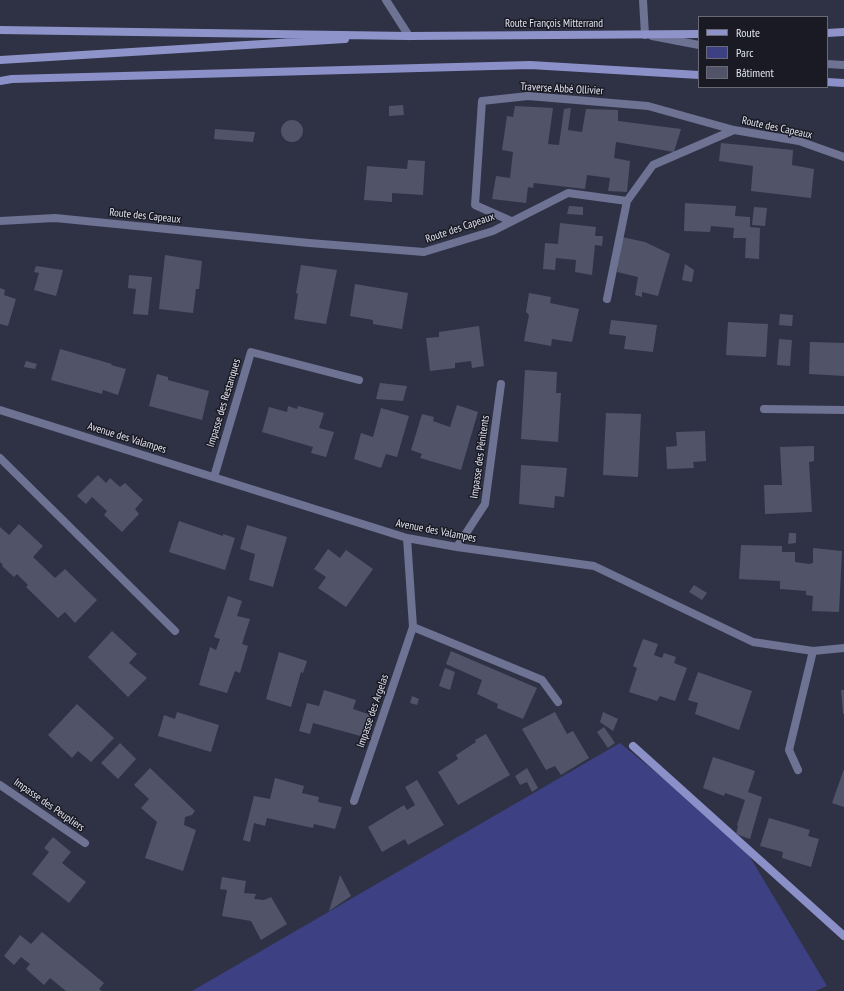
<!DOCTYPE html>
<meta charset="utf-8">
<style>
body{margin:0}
#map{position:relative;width:844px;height:991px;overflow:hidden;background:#2f3245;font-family:"PT Sans Narrow",sans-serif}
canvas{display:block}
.legend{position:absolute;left:698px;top:16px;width:130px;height:72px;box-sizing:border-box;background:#191a23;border:1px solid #696a75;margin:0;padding:5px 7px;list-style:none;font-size:12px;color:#e1e3f0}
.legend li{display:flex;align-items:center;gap:8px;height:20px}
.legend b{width:20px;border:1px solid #696a75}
</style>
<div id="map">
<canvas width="844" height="991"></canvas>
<ul class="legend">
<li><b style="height:5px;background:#8e94c9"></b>Route</li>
<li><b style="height:11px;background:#3e4084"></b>Parc</li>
<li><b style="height:11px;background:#515468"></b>Bâtiment</li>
</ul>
</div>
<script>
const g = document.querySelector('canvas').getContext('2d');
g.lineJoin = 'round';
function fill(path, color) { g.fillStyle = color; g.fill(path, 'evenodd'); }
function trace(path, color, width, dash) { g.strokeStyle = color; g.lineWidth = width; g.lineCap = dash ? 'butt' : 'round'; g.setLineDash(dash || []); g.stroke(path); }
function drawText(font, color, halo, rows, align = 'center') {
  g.font = font + ' "PT Sans Narrow",sans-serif'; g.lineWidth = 3; g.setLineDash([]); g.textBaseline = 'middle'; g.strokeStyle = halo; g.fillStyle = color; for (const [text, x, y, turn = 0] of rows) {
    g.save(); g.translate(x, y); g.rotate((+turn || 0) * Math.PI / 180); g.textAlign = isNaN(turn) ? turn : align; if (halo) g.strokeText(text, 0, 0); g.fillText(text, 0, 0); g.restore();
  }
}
fill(new Path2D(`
 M620,743L741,842L827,986L815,991H192Z`), '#3e4084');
trace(new Path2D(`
 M0,81L12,79L530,65L699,75
 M827,82L844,83
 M633,746L844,936`), '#8c90c9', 8);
fill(new Path2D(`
 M403,105L404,115L389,116V106Z
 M515,106L553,108L548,144L559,145L564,109L571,108L568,130L582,132L586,109L618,110V121L681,129L674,152L616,142L614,158L630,161L627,192L608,191L610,178L587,175L585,189L534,183L533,188L528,187L526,203L492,199L496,176L510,178L513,152L502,150L507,116L513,117Z
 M281 131a11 11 0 1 1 22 0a11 11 0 1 1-22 0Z
 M215,129L255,132L253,142L214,139Z
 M721,143L793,150L792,165L814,169L811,198L751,191L753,166L719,161Z
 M408,160L425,161L423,195L392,193V202L364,200L367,166L407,169Z
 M685,203L736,206L735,216L750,217V227L760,228L759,259L745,258L746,238H733L734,228L711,226L710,232L684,231Z
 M569,206L583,207V215L567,214Z
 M754,207L767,208L765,226L752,225Z
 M560,223L596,227L595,236H603L602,246L595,245L592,275L575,272L576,260L556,258L555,270L543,269L545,243L558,244Z
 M622,237L645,242L670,254L658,296L642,292V297L635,295L638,277L617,272Z
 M165,255L202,261L199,289H196L193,313L159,309Z
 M685,264L694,270L692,282L682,280Z
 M301,265L337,270L326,324L294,319L298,294L296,293Z
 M36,266L63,270L56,296L34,290L39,273L34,272Z
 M129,275L152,277L148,315L133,314L136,289L128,288Z
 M355,284L408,293L402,329L373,324V320L350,316Z
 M0,288L5,290L4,295L16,299L8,326L0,324Z
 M529,293L551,297L550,303L579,309L572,342L552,339L551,346L524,341L529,315L526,312Z
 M780,314L793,315L792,326L779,325Z
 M611,320L657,325L653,352L624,349L626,336L609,334Z
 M728,322L768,324L766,357L726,355Z
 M479,326L484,366L472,368L471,361L455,363V368L430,371L426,338L439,337V332Z
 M779,339L792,340L790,366L777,365Z
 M810,342L844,343V376L809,374Z
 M60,349L112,364L111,365L126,369L118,395L103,390L102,394L51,380Z
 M26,361L37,364L35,369L24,367Z
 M525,370L557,372L556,393H561L558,442L521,439Z
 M157,374L168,377V380L209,391L202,420L149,406Z
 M380,383L407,386L403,401L376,399Z
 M457,405L478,412L461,470L420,458L422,454L411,450L422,414L434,417L433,421L450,427Z
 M288,406L297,409L298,406L324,413L319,428L334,432L326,457L311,453L313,447L262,432L269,407L287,412Z
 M381,408L409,416L397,457L386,454L381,468L354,459L361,433L373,437Z
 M606,413L641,414L638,477L603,475Z
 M705,431L706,461L693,462L694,468L667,469L666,447L677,446L676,432Z
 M814,446V461L809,462L812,512L765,514L764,485H782L780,447Z
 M521,465L567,468L564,497L555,496L554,508L519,504Z
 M98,475L106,483L110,478L120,487L125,483L143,500L135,509L139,514L122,532L104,515L107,511L92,497L86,504L77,496Z
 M179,521L223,536V534L235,538L225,570L169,552Z
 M19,524L43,546L33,557L55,578L65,569L97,600L75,623L65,612L58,618L26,587L28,585L17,574L14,577L2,566L3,565L0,562V527L9,535Z
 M247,525L287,537L273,587L249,580L255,554L240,549Z
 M789,533H796V543L788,544Z
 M741,545L782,546V552H795V562L809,564L813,563V548L842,551L839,612L812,611L813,596L806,595V591L780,589V581L739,579Z
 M328,549L340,558L346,550L373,569L346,607L318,588L326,577L314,569Z
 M694,585L707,593L702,600L689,592Z
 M228,596L242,601L237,616L250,619L242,644L248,646L240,673L235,671L227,693L199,685L210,647L216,650L220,639L214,637Z
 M112,631L137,654L129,663L147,678L128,697L88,657Z
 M643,639L658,644L654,655L662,658L664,653L676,657L674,663L687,668L675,701L660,696L657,701L629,692L637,668L633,666Z
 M451,651L537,688L523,719L497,708L498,704L477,694L482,680L446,664Z
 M279,652L307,661L303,673L301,672L291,707L266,699Z
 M445,668L455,672L450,690L439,686Z
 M698,672L752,691L739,730L695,714L698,703L688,700Z
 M324,690L356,700L353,709L371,715L364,737L313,723L310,734L299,731L307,703L319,706Z
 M841,690H844V714H843Z
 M412,696L419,699L417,705L410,703Z
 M77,704L114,738L91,762L78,751L72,758L48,735Z
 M177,712L219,725L211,752L158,736L164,715L175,719Z
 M555,712L567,734L573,731L589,758L561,775L555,766L546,770L522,729Z
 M603,712L618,719L613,731L600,722Z
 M604,727L615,743L608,748L597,732Z
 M486,734L510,775L458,805L438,772L458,759L456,755L476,742L475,740Z
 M120,743L136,759L118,779L101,763Z
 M713,757L755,771L748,792L762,797L750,839L736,834L738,826L737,825L745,800L725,793L724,796L703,788Z
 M150,768L195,811L192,815L185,817L184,825L196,830L183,871L145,858L157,822L141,808L149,799L134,785Z
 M527,768L538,788L532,792L527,782L520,785L515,776Z
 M844,769V807L832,803Z
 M275,778L304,786L302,793L319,797L318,802L342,807L335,829L314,824L313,828L267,818L265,826L254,823L250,842L243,840L254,796L270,799Z
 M417,780L444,825L408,845L405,839L382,852L368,827L404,805L407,810L415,805L405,787Z
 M769,818L810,830L808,836L819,839L811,867L782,858L783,852L760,846Z
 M53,837L71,852L62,863L86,882L69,903L32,874L49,852L44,848Z
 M340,875L351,896L329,911Z
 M222,877L246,881L244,893L256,894L254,899L264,900L271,897L287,924L261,940L251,921L222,916L227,890L220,889Z
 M42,932L104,983L99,989L102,991H66L50,978L44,985L26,969L30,964L21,957L14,965L4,956L20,935L31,944Z`), '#515468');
trace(new Path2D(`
 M386,0L409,36
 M652,36L699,45
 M827,64L844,65`), '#6e7293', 8);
trace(new Path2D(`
 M643,0L645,35
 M0,221L55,218L309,243L424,252L493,231L568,193L627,201L653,165L734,130L799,141L844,157
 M511,221L475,205L482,101L528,96L648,106L734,130
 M607,299L627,201
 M764,409L844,410
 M0,410L407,538L457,547L594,566L753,642L813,651L844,648
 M0,458L175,631
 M214,477L251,352L359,380
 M457,547L485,504L501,384
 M413,627L542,680L558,702
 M798,770L789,750L813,651
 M0,785L85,843
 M354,801L413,627L407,538`), '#6e7293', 8);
trace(new Path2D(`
 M0,30L409,36L699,34
 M827,33L844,32
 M0,60L345,39`), '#8e94c9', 8);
drawText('11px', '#e1e3f0', '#191a23', [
 ["Route François Mitterrand",554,24],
 ["Traverse Abbé Ollivier",562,89,3],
 ["Route des Capeaux",777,128,12],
 ["Route des Capeaux",145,216,6],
 ["Route des Capeaux",460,228,-19],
 ["Impasse des Restanques",224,403,-73],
 ["Avenue des Valampes",127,438,17],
 ["Impasse des Pénitents",480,457,-82],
 ["Avenue des Valampes",436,531,11],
 ["Impasse des Argelas",373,711,-71],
 ["Impasse des Peupliers",49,805,35]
]);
</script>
